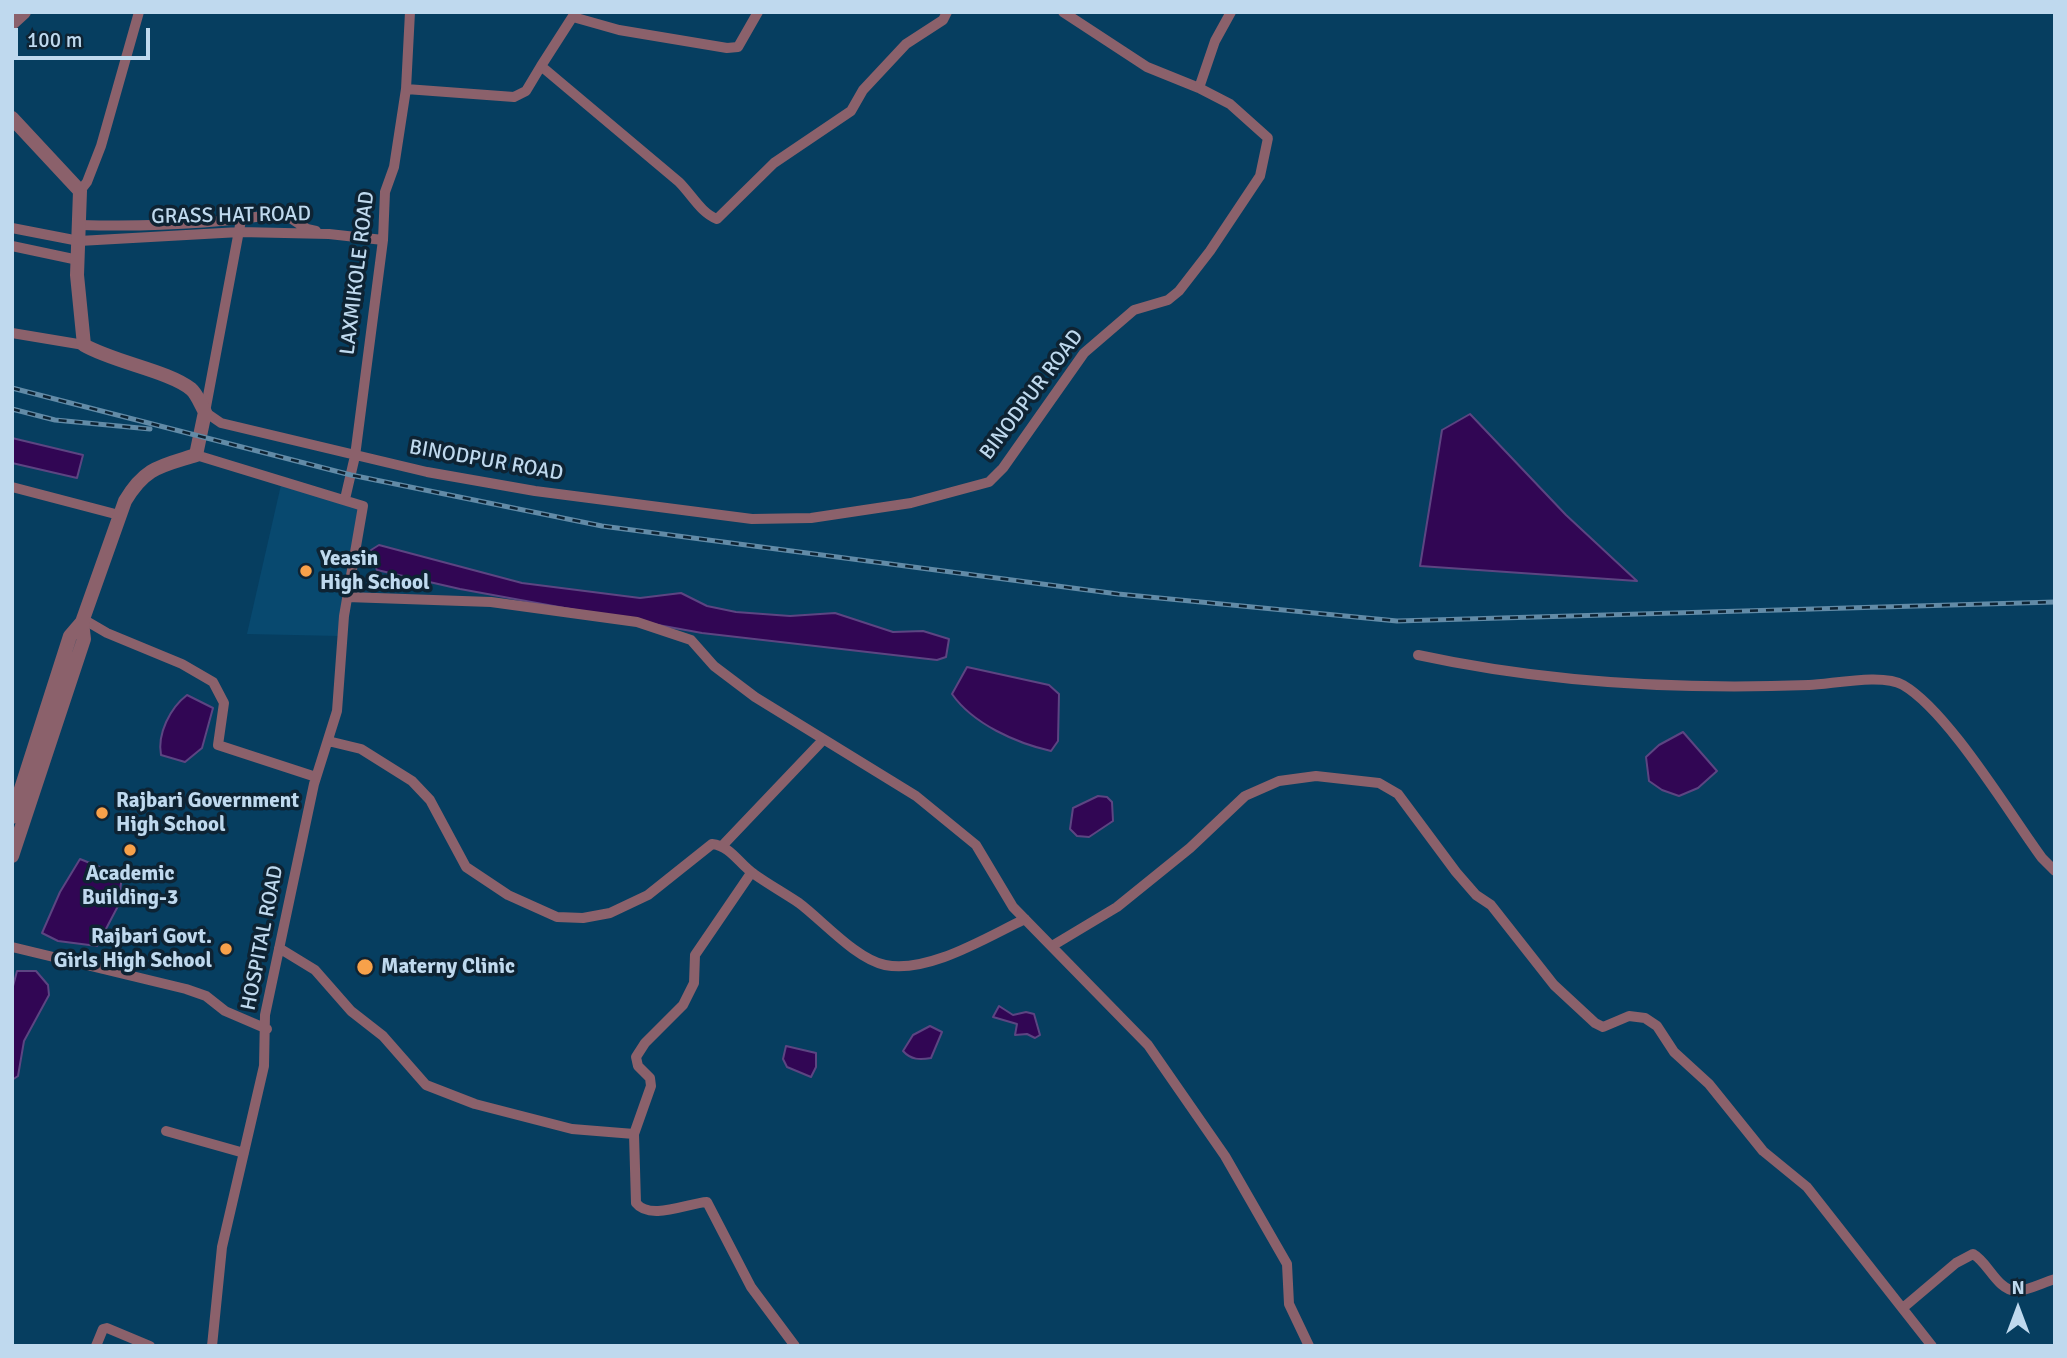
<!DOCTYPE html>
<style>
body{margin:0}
#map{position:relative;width:2067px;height:1358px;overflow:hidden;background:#063e60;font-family:Signika,sans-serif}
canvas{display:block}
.frame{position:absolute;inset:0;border:14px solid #bfd9ee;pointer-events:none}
.north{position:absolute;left:1983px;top:1274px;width:70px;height:70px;-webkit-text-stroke:5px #0e2333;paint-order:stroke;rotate:0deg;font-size:19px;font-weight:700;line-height:28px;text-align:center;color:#bfd9ee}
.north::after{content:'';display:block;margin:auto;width:24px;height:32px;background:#bfd9ee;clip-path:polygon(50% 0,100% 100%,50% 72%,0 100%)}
.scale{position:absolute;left:14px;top:28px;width:136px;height:32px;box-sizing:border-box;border:4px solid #bfd9ee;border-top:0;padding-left:9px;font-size:21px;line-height:24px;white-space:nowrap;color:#bfd9ee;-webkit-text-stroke:5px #0e2333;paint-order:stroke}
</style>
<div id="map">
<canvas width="2067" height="1358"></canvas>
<div class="frame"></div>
<div class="north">N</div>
<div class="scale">100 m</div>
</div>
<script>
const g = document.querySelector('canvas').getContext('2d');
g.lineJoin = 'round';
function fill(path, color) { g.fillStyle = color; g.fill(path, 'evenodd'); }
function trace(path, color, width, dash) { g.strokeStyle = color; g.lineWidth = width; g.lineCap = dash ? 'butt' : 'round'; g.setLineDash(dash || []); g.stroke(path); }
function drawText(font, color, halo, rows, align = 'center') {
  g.font = font + ' Signika,sans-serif'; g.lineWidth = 7; g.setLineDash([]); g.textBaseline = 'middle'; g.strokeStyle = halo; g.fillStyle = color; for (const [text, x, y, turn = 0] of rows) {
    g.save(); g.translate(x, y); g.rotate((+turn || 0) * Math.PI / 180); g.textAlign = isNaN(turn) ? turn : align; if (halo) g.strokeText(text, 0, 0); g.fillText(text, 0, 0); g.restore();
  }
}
fill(new Path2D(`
 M281,485L362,507L340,636L247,634Z`), '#08496f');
const water = new Path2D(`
 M1470,414L1566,515L1637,581L1420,566L1442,430Z
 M12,438L83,455L77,478L12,463Z
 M379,545L522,583L640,598L681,593L707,606L736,612L790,616L835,613L893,632L923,631L949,639L946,657L937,660L702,633L460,589L377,570L370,557L371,550Z
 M967,667L1049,685L1059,694L1058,741L1051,751C1016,743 973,724 952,694Z
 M187,695L213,708L202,748L185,762L161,755C157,734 170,708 187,695Z
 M1683,732L1717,771L1698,788L1679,796L1662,790L1649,781L1646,757L1659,745Z
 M1098,796L1107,797L1112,802L1113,821L1089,837L1077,836L1070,829L1073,808Z
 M80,859L122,876L118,906L97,946L58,941L42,933L60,892Z
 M17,971H36L48,985L49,995L24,1041L18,1076L12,1080V990Z
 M999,1006L1013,1015L1026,1012L1034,1014L1040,1035L1035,1038L1027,1034L1015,1035L1017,1024L993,1017Z
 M930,1026L942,1032L931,1058C920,1060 911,1060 903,1051L913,1035Z
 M786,1046L816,1053V1067L811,1077L787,1067L783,1059Z`);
fill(water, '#310654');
trace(water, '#5c4582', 2);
trace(new Path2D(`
 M1063,12L1147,67L1199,88
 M573,17L619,30L727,48L738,47L758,12
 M541,66L575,13
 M406,89L514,97L526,91L541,66L679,182C692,195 701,213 717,219L774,163L851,111L863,90L906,44L943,20L947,12
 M80,191L87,182L101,146L139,12
 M241,220L205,412L221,423L427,472L535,491L752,519L811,518L911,503L989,482L1003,468L1084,353L1134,310L1168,300L1179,291L1210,251L1260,176L1268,138L1230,104L1199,88L1215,41L1231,12
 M80,225C148,227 216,224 283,213L307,229L316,231
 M12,228L79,241L240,232L329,234L383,240
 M12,246L78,260
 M12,333L84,345
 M196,455L363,506L344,616L337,711L314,784L265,1015L264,1066L222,1247L212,1346
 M12,487L119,515
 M345,499L355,456L383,240L385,192L394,167L406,89L410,12
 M347,597L491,602L637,622L691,640L714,666L755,697L916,796L976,845L1013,907L1148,1045L1225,1156L1287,1264L1289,1304L1309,1346
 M83,619L107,633L182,664L213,682L224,703L218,745L316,777
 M1418,655C1547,683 1678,690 1809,685C1833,684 1883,673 1903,685C1948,711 2009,813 2042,858L2055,871
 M328,741L361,749L412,781L430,800L466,867L508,895L557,917L583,918L610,913L648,895L712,844C731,846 739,864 754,874C768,884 784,893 799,903C823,921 856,959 885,965C928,974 987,937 1025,919
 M723,845L823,740
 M1052,946L1117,907L1190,848L1245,796L1279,781L1316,776L1379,783L1398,794L1456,872L1476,895L1491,905L1554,985L1595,1023L1603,1027L1629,1016L1645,1018L1657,1026L1674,1052L1709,1084L1763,1151L1807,1187L1932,1346
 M12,947L186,989L206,996L225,1011L267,1029
 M279,948L315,970L351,1011L383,1036L426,1085L475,1104L572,1129L634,1134L636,1203C650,1221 688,1203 707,1202L751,1287L795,1346
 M166,1131L244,1153
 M634,1134L651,1086L650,1078L638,1066L636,1057L645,1043L683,1005L694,983L695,955L751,873
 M1904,1307L1956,1263L1973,1254C1988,1262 1997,1290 2016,1291C2027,1291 2044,1282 2055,1279
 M96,1346L103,1329L107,1328L150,1346`), '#8b616b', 10);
trace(new Path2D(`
 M12,23L24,12
 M12,118L80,191L77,275L84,345C113,362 169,371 191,389C197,394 201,405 205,412L196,455C161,466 145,467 125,501L82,622L70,636L12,817
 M12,856L84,639L82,622`), '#8b616b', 14);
const rail = new Path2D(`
 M12,388L351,475L602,526L1118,594L1397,621L2055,602
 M12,409L55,420L150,429`);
trace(rail, '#628ba7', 5);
trace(rail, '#0e2333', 2.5, [8]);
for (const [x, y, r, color] of [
 [306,571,7,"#f7a14a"],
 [102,813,7,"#f7a14a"],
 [130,850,7,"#f7a14a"],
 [226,949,7,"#f7a14a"],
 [365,967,9,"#f7a14a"]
]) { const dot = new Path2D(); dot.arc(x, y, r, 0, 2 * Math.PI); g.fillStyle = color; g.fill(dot); trace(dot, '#0e2333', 2.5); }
drawText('21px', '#bfd9ee', '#0e2333', [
 ["GRASS HAT ROAD",231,216,-1],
 ["LAXMIKOLE ROAD",358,273,-83],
 ["BINODPUR ROAD",1032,395,-53],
 ["BINODPUR ROAD",486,461,10],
 ["HOSPITAL ROAD",263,938,-79]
]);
drawText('bold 21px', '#bfd9ee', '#0e2333', [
 ["Yeasin",320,559],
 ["High School",320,583],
 ["Rajbari Government",116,801],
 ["High School",116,825],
 ["Academic",130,874,"center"],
 ["Building-3",130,898,"center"],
 ["Rajbari Govt.",212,937,"right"],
 ["Girls High School",212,961,"right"],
 ["Materny Clinic",381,967]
], 'left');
</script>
